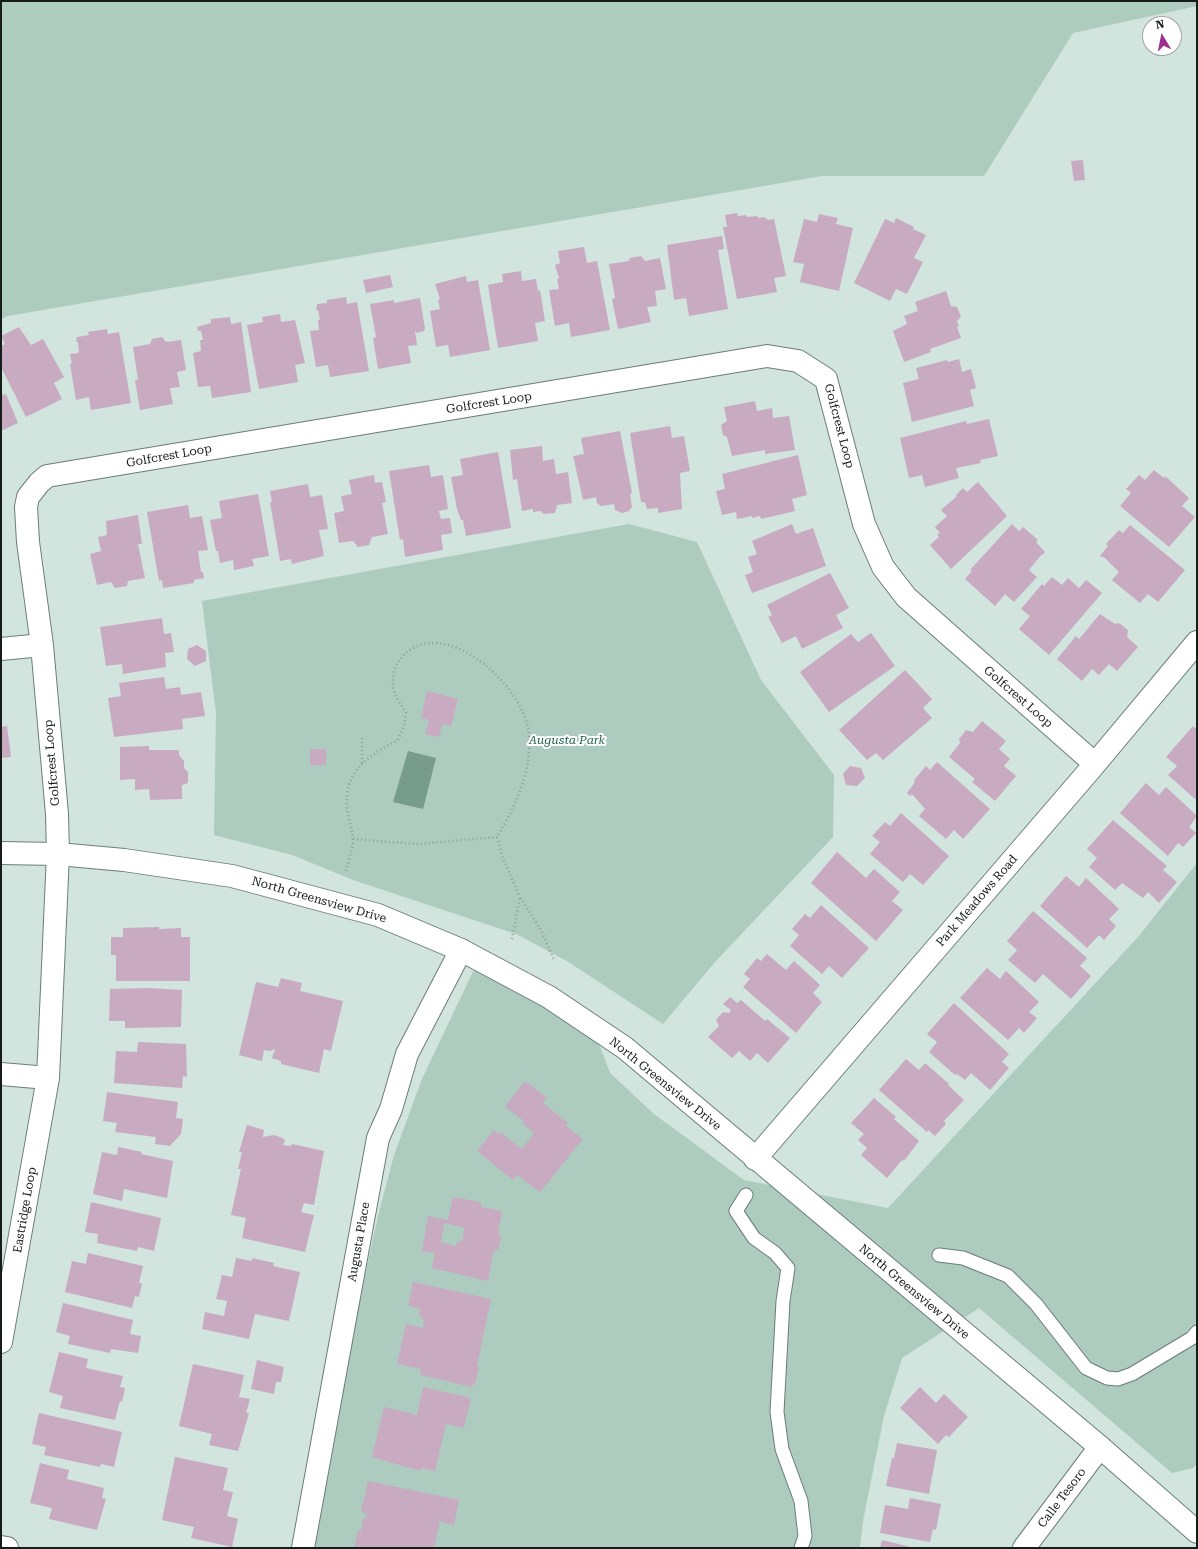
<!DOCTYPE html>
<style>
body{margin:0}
#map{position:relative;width:1198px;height:1549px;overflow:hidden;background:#d1e4dd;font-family:"Roboto Serif",serif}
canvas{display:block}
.frame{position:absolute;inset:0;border:2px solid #151c19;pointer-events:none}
.north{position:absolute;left:1142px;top:16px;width:40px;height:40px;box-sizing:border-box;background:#fff;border:1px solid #a1a4a3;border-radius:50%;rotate:350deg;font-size:11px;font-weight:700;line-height:16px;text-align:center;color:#151c19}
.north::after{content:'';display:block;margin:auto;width:14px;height:18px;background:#9e308f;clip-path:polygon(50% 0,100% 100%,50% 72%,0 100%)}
</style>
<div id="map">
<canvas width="1198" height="1549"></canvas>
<div class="frame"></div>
<div class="north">N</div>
</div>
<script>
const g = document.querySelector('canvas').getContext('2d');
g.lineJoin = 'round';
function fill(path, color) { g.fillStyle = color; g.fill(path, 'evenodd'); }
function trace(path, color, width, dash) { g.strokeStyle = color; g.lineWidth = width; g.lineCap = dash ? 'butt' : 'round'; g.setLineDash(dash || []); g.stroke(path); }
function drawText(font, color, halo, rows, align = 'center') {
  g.font = font + ' "Roboto Serif",serif'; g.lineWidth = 4; g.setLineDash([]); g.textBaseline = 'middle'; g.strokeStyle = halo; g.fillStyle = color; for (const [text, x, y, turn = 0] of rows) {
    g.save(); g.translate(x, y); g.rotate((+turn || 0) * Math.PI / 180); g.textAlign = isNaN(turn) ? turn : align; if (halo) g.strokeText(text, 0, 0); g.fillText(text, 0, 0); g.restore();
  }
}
fill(new Path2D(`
 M1,1H1197V6L1073,33L984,176H822L8,316L1,319Z
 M629,524L697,542L761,680L834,775L833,837L715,962L663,1024L567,961L516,934L353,880L292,855L214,835L216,713L202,601Z
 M1197,863V1464L1193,1468L1172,1473L979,1308L902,1358L884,1416L863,1521L860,1548H305L378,1216L394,1155L422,1079L479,959L593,1028L610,1073L654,1114L744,1180L888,1208L1138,937Z`), '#adcbbf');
fill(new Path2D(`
 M408,751L436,758L423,809L393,802Z`), '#779b8d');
fill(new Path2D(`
 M1083,160L1085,180L1074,181L1071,161Z
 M737,213L738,216L746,215L747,217L757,216L758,218L764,217L768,220L774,219L786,276L774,278L777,292L737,299L723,227H727L725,215Z
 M819,214L838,218L836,224L853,228L839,291L800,282L804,264L793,262L804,219L817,222Z
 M896,218L914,227L913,229L926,235L914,258L923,262L907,294L896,289L890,301L854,283L885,219L894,223Z
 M722,236L724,249L718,250L728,309L689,316L686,298L674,300L667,245Z
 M584,247L587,263L597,261L610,330L571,337L569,323L555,326L549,290L559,289L557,279L559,278L555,265L560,263L558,251Z
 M641,256L645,261L660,258L666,289L655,291L657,306L647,307L651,322L618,329L612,299L615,298L609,264L629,261L630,258Z
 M521,271L522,281L536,279L538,291L540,290L545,321L535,323L538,341L498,348L488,285L503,282L502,274Z
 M390,275L393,287L366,293L363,280Z
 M466,276L467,282L478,280L490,350L450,357L448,345L436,347L430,311L440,309L438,300L440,299L435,284Z
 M946,291L951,306L957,307L961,317L957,321L959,326L957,327L961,338L930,349L931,352L904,362L893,331L907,324L904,316L918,311L915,302Z
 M346,297L347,304L357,302L369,371L330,377L328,365L316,367L310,331L319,330L318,320H320L318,310H316L317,304L327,303V300Z
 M420,298L425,329L424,331L417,333L415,331L417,345L408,346L411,363L378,369L373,338L376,337L370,304L394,300V303Z
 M280,314L281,322L295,320L305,363L295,365L298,382L259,389L247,325L263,322L262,317Z
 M230,317L231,324L241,322L251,392L212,398L210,386L198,387L193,353L201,351L200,340H203L201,331H198L197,327L211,323V319Z
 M19,327L31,345L43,339L64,377L54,383L62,399L26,417L1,367V346L5,344L1,336Z
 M107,329L108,334L119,332L131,403L91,410L89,397L76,400L70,364L72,363L70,354L78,353L79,351L78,342H76L77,337L89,335L88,332Z
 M162,337L166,342L181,340L186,370L177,372L180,387L170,388L173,404L140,410L135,380H138L133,347L150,344L152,339Z
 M959,359L962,372L971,369L976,388L970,390L974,406L912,422L903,383L919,379L916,368L947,360L948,362Z
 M1,391L3,395L6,394L18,423L1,431Z
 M755,401L757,411L772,408L773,418L789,416L795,450L765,454V450L732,456L727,437L723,435L721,425L727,421L724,407Z
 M989,419L998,456L980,460L981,463L956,468L959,478L925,487L922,475L909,478L900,438L966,421L967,424Z
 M670,426L672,438L684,436L690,471L680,473L682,509L658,513V508L647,509L645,502H641L630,433Z
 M620,431L632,493L630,494L632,507L629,511L622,513L615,510L614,504L601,506L597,503L596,497L583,500L573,456L584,454L581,438Z
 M542,446L543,461L554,459L556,474L568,472L572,503L557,505L555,513L544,514L540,511L533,512V509L522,511L517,479L513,480L510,450Z
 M498,452L511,528L466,536L463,520H461L457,509L451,477L463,475L460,459Z
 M798,455L807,495L792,499L795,511L761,519L760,516L752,518V516L737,519L736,512L722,515L716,491L725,489L722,474Z
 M429,465L431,477L443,475L448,509L439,511L441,519L450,518L452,533L441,535L443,550L405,557L403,539L400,540L389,471Z
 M1154,470L1164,478L1165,476L1189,498L1182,506L1195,517L1169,547L1120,506L1131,493L1126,489L1139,475L1145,480Z
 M374,475L375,483L382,482L386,502L382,503L388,534L372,537L369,545L358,547L353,541L339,543L334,513L344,511L341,496L352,494L349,480Z
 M978,482L1007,516L951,569L930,545L939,537L937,534L940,533L935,527L947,516L941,510L957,496L956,495L963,488L967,492Z
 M308,484L310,497L322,495L328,529L319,530L324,556L292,564L291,559L280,561L270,502H272L270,491Z
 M258,494L269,556L252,559L254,566L234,570L233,560L220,563L218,551H216L210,520L222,518L219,501Z
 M188,505L190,518L202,516L208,550L198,551L201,572H203L204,578L194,580V583L163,588L162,580L159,581L147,512Z
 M138,515L142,544H138L145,578L128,581L127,586L115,588L111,582L97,585L90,554L101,551L98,537L107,535L106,521Z
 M792,524L796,534L813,528L826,566L752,593L745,575L753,572L748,557L757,554L752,541Z
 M1012,524L1019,531L1023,527L1038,540L1036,542L1045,552L1043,555L1042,554L1029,570L1037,577L1014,602L1005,594L995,606L965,579L972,571L970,570Z
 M1130,525L1185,570L1158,602L1148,594L1140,603L1112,580L1119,572L1105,558L1100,556L1108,546L1106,544L1119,530L1123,533Z
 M830,573L849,608L836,615L843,628L802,649L796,636L782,643L768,617L772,615L767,605Z
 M1052,577L1062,585L1068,578L1079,588L1086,580L1102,593L1049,655L1019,629L1030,616L1021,609L1042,584L1044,586Z
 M1100,614L1115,624L1119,623L1128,630L1127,637L1138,647L1117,671L1109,664L1099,675L1092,669L1082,681L1057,659L1076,636L1079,639Z
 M162,618L164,634L171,633L174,652L165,653L166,667L123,674L122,664L106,666L100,627Z
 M871,633L895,666L829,712L800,672L851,634L858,642Z
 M197,645L206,651V661L195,666L187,659L188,649Z
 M905,670L932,699L923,708L932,718L883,760L876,753L867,760L839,730Z
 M164,677L166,689L180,687L181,695L201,692L205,716L182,719L183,729L114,737L108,698L121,696L119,683Z
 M427,691L458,699L451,726L442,724L439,737L425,734L429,720L421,718Z
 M982,721L1006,741L999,749L1010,759L1004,766L1016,776L995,801L972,782L975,779L949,757L960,743L959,739L966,730L973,732Z
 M7,726L11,757L1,758V727Z
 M1193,726L1197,730V796L1195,799L1168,775L1177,766L1166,757Z
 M149,746V750H179V755L184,761V768L188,772V783L182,785V799L150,800L149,789L135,790V779L120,780V747Z
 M310,749H326V765H310Z
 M937,762L990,809L963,839L954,830L946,839L919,816L925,809L912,794L910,796L907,793L915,782L914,780L926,766L930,770Z
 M850,766L861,768L865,778L857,786L846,785L843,774Z
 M1146,783L1159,795L1166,787L1197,816L1189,827L1196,833L1183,847L1178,843L1168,856L1120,813Z
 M901,813L949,856L923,885L910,874L903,882L870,854L880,842L872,836L885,822L890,826Z
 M1113,820L1167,866L1163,870L1177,882L1159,903L1148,892L1143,898L1122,883L1115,890L1089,867L1097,858L1087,849Z
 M837,852L866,878L874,869L900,892L892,901L903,910L876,941L811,883Z
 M1066,876L1079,887L1086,878L1119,909L1109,919L1116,926L1104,940L1099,935L1087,948L1040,906Z
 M821,905L869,948L842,978L829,966L822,974L790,946L799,935L792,929L805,914L810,918Z
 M1033,911L1087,958L1080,966L1091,976L1071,999L1043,974L1035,983L1008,960L1017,950L1007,941Z
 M159,927V929L181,928V937H190V981H116V955H111V937H123V928Z
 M767,954L786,970L794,961L820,985L813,993L822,1002L796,1033L743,987L750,979L744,974L757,958L761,961Z
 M987,968L1000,979L1006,971L1039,1002L1029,1012L1037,1018L1024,1033L1019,1028L1008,1040L960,998Z
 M281,978L302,983L300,991L343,1001L331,1051L324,1049L319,1073L281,1064V1061L272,1058L275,1049L270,1051L264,1050L262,1061L239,1055L256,982L278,987Z
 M149,988L182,990L181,1027L125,1028V1021H109L110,989Z
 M730,997L737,1003L741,1000L765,1021L767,1019L790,1038L768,1063L757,1053L750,1061L739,1051L732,1058L708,1037L719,1026L716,1020L723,1012L729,1013L731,1010L723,1004Z
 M954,1003L1009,1054L1002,1062L1009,1068L990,1090L971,1073L965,1080L957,1074L955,1075L929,1052L937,1042L927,1034Z
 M138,1042L186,1044L187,1077L183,1076L182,1088L114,1083L116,1051L137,1052Z
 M906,1059L919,1070L925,1063L949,1084L948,1085L964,1100L944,1121L946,1124L935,1136L928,1130L927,1132L879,1090Z
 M525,1081L547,1098L543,1103L568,1123L566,1126L583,1139L540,1192L517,1175L513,1180L477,1151L494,1130L498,1134L500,1132L522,1149L534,1133L522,1123L524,1121L505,1107Z
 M107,1092L178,1102L176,1118L183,1119L181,1134L170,1146L155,1144L156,1137L115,1132L117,1123L103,1121Z
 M874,1098L896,1117L894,1119L919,1141L904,1161L902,1160L887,1178L861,1155L867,1148L858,1140L864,1134L851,1123Z
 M247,1125L264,1130L263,1137L274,1135L282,1138L285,1140L283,1145L291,1146L292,1144L324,1151L314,1205L304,1203L301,1212L314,1215L305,1252L242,1238L246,1218L231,1215L241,1169H238L242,1152H239Z
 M118,1147L142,1152L141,1154L173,1161L167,1198L124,1189L122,1201L93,1194L102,1152L117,1155Z
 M453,1197L481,1202V1207L502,1211L498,1233L501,1236L498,1249L493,1252L488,1281L432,1268L435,1253L422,1251L428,1216L448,1220ZM444,1223L465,1228L462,1237L464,1238L463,1240L458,1241L455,1246L441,1242Z
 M91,1202L161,1218L154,1251L138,1247L137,1251L97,1243L98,1234L85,1232Z
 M88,1253L143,1266L139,1283H142L139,1297L135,1296L132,1308L65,1292L72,1261L86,1264Z
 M236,1258L252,1261V1258L274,1263L273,1266L300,1272L289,1321L255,1314L249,1339L202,1329L205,1312L224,1316L227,1301L216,1299L222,1275L232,1277Z
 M413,1282L491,1299L477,1366L479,1367L475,1384H473L472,1387L420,1375L421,1369L397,1364L406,1324L423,1328L424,1321L419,1314L420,1309L408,1306Z
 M63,1303L133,1320L130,1334L141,1336L138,1353L111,1349L110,1353L68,1344L70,1336L56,1332Z
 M59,1352L88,1359L86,1368L123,1376L120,1387L125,1388L122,1402L120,1401L115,1420L60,1408L63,1396L49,1392Z
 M257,1360L284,1367L281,1382H276L274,1394L251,1389Z
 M193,1364L244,1375L239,1397L250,1399L246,1413H249L238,1451L209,1445L212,1434L179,1426Z
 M423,1387L471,1398L464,1428L446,1424L435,1471L421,1468V1471L372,1457L384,1407L417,1415Z
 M920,1387L936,1403L944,1394L968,1417L949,1437L946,1435L938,1444L900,1408Z
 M39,1413L122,1432L114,1467L101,1464L100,1467L44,1455L46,1447L32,1444Z
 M897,1443L937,1450L929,1494L886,1486L892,1458H894Z
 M175,1457L228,1468L223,1490L233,1492L227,1516L238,1519L232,1547L191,1538L194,1527L162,1520Z
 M40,1463L69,1470L67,1479L104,1488L102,1498L106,1499L97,1530L49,1519L52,1508L30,1503Z
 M368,1481L459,1500L454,1525L440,1521L434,1548H354L358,1530L361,1531L363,1518H366L367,1514L361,1512Z
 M910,1498L941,1504L936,1530L933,1529L930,1542L880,1533L885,1505L908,1509Z
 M882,1540L911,1547V1548H880Z`), '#c8abc1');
const service = new Path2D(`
 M746,1195L736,1211L754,1238L775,1253L788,1268L783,1301L777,1412L782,1449L801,1501L805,1536L801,1548
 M939,1255L963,1258L1008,1276L1036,1304L1086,1368L1107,1378L1118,1379L1132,1374L1192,1338L1197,1332`);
const minor = new Path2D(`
 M1,649L42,645
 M1,1074L48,1078
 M755,1159L1089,771L1197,642
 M1,1342L48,1078L58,854L57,814L42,645L28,542L26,507L28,497L39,483L47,476L767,356L798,361L826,379L864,524L883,567L906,597L1095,764
 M1,1547L7,1548
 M303,1548L378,1138L391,1109L407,1054L461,950
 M1024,1548L1100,1447`);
const tertiary = new Path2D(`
 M1,853L58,854L124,860L232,876L378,915L461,950L549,997L625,1048L1100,1447L1197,1532`);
trace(service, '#6b7d76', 15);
trace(minor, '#6b7d76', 24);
trace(tertiary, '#6b7d76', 24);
trace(new Path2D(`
 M362,763V736
 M353,839L417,844L497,837
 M346,871C348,862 352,851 353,841C353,831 348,819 347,808C344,770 368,756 398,740L404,725L406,713C401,704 394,696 393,686C392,674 395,664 403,656C445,612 527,689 529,735C532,771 515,807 497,837L502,856L520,897
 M512,939L520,897L541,930L554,960`), '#8f9e99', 2.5, [1, 3]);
trace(service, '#fff', 13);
trace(minor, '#fff', 22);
trace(tertiary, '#fff', 22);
drawText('12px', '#151c19', '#fff', [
 ["Golfcrest Loop",489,403,-9],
 ["Golfcrest Loop",839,426,75],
 ["Golfcrest Loop",169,456,-10],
 ["Golfcrest Loop",1018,697,41],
 ["Golfcrest Loop",52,763,-95],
 ["North Greensview Drive",319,900,16],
 ["Park Meadows Road",977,901,-49],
 ["North Greensview Drive",665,1084,39],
 ["Eastridge Loop",25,1210,-80],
 ["Augusta Place",359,1242,-80],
 ["North Greensview Drive",914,1292,40],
 ["Calle Tesoro",1062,1498,-53]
]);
drawText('italic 12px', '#216450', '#fff', [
 ["Augusta Park",567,740]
]);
</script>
